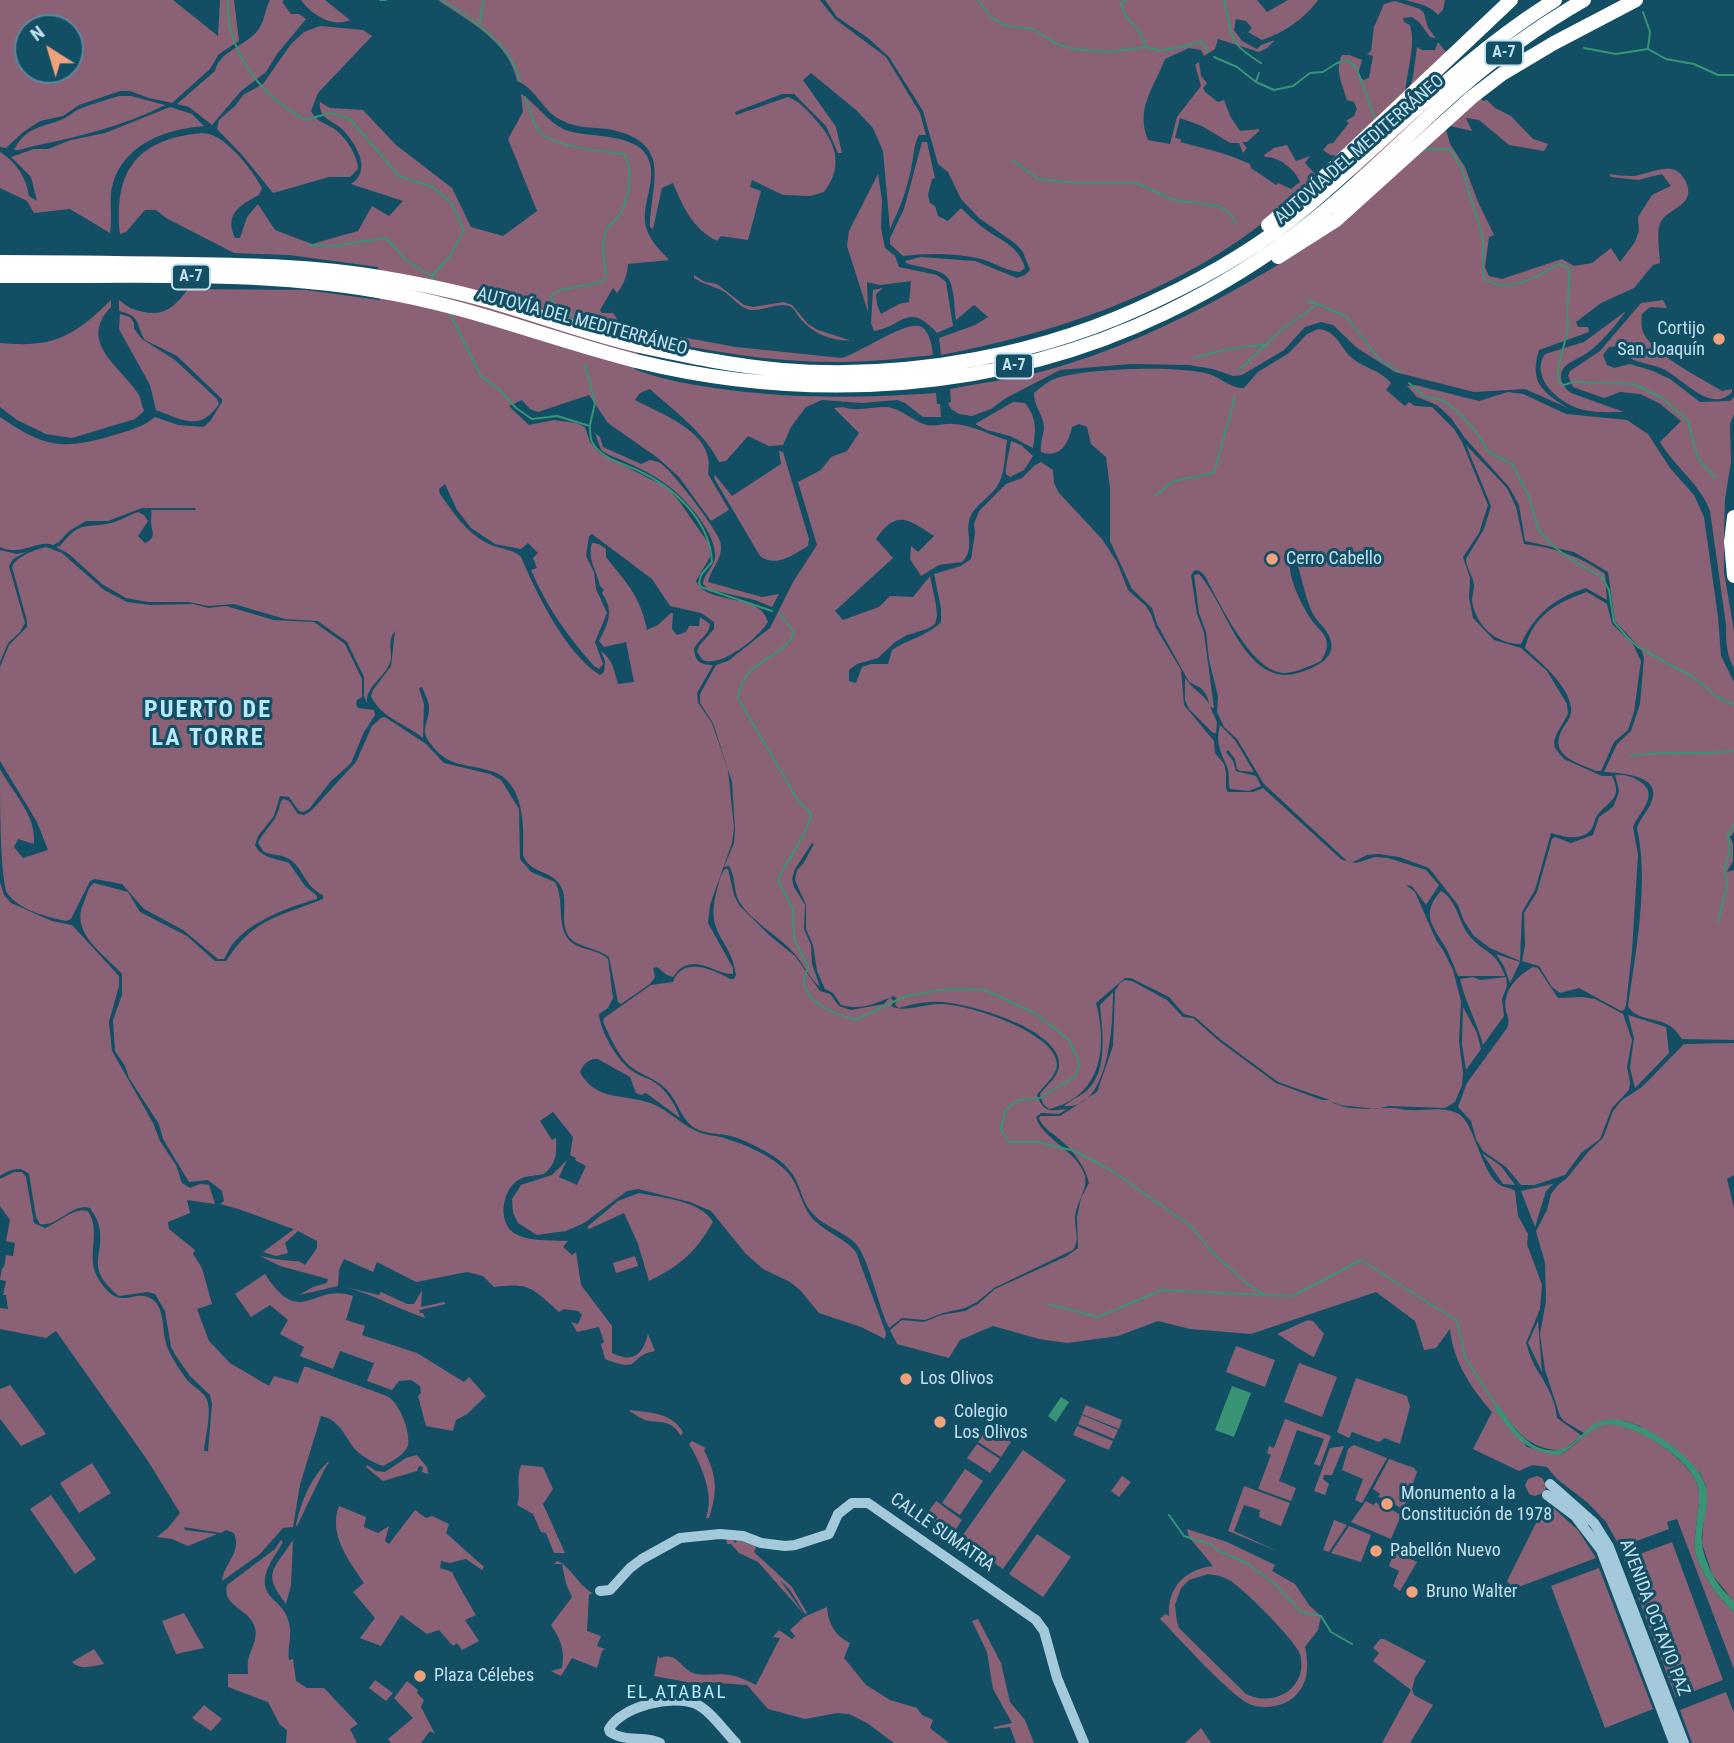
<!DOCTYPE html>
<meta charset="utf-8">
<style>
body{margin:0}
#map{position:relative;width:1734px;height:1743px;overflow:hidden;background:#124f65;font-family:"Roboto Condensed",sans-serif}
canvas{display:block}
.north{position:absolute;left:14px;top:14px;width:70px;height:70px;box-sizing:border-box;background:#124f65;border:2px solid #59899b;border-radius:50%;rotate:323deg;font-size:19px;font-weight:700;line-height:28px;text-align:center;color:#c4e0ed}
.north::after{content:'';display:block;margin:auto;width:24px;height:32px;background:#f0a27a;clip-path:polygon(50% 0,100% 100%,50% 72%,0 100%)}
</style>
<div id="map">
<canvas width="1734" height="1743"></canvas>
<div class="north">N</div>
</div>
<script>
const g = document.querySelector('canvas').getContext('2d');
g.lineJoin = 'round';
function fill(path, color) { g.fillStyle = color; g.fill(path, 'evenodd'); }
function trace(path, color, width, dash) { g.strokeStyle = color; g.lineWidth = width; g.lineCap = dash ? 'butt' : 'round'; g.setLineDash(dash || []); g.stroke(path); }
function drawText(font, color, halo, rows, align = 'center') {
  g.font = font + ' "Roboto Condensed",sans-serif'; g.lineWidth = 6; g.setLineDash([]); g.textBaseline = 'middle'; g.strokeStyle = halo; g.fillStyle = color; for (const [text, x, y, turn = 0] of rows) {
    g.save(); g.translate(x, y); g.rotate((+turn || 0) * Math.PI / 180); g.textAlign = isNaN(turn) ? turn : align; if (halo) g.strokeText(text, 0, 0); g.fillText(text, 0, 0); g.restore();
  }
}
fill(new Path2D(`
 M0,0H173L218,36L220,0H234L239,41L219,54L210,69L172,103L149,98L130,91H120L79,105L63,116L40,121L22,133L6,148L0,147ZM28,28H70V70H28Z
 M270,0H284L282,2L291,14H299L306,19L277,54L266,72L241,91L212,125L189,107L177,104L215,71C219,50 250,45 260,27C265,19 265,9 270,0Z
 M301,0H325L350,20C332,28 311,14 301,0Z
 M438,0H820L835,19L886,57L920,113L926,135H919C913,146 914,156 911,169C907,190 899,210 890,229L883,151L873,128L856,110L811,73L803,80L836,127L842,153H838L826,126L794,94H782L735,112L736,115L788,97C799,101 806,109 814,118C835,140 845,165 824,192L810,196L783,195L752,180L750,187L761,191L748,240L721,236L717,241C693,229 683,207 673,183L662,188L653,229L650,227C651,183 673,144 613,130C593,126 581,130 561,120C542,111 537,89 517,81C510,42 468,21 438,0Z
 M825,0H1257L1267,12L1288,0H1318C1304,19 1284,33 1262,40L1248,32L1252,28L1246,21L1236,19L1234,30L1242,41L1257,49L1261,45L1275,40L1267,48L1259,52L1218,39L1215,49L1204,56L1201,50L1189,48L1165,59C1154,88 1135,108 1148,140L1170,144L1177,117L1201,86L1195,65L1199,62L1201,76L1207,83L1203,88L1205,92L1218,102L1224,100L1230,116L1240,131L1259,129V131L1247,142H1242L1247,148L1243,153L1239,143H1230L1202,126L1180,118L1175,138L1181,139L1180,142C1203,148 1227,153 1250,164L1251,168L1276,185L1278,183L1291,189L1300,182C1296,170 1278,156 1265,157L1264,155L1274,148L1287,145L1296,161L1310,156L1305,163L1316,175C1296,192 1277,212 1256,228C1166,296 1051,334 941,355L939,338L975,325L988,317L974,305L956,320C954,309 955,282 945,275C936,268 917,267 906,263L905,261L921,257L975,261L1017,278L1025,275L1030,270L1023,252L1016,244L979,218L961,199L948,172L938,164L923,111L889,57L868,38L837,17Z
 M1406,0H1445L1443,10L1438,15C1430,5 1418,4 1406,0Z
 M1395,1L1420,9L1424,13L1428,28L1436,38L1430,37L1419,22L1412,17L1403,18L1404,22L1410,25C1422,65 1374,127 1445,126L1450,144L1465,167L1478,202L1494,235L1489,237L1485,267L1489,276L1502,279L1562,259L1574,266L1592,263L1611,248L1620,262L1635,242L1639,231L1638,217L1652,195L1671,186L1662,174L1638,180L1611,177L1609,174C1616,175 1624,176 1631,176C1644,176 1662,165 1675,170C1680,172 1684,178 1686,182C1696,204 1672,207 1662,220C1655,229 1660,252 1660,263L1653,265L1634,288L1601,303L1576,322L1578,327H1588L1589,332L1539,350C1529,382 1542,392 1568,408L1525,389L1474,392L1395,372L1357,348L1333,325L1321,322L1305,327L1284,350L1242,375L1233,376L1213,369L1189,365L1130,364L1060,370L1006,398L991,409L972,416L959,414L951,409L948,403L951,402L950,389C981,383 1014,379 1044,371C1110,353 1171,325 1231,292C1281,264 1330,235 1371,196L1338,156L1330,155L1323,150L1328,144L1333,143L1349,123L1346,121L1354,116L1357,109L1354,102L1347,100C1343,85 1334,70 1342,55H1349L1362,60L1358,74L1363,80L1369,78L1373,56L1367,54L1371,51L1374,27L1384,4Z
 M320,26L363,30L372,36L318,93L311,111C317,123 327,123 337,131C347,139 358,157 358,169L350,177H329L273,193L243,156L217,129L219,120L236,105L243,95L263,84L291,44L304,32Z
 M1438,42L1453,61L1414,99L1435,121L1473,89L1483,101L1487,100L1495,108L1511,116L1533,139L1548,144L1544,151L1509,145L1479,120L1466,118L1472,131L1424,120L1415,113L1409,90L1413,77L1417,47L1422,50H1435Z
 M521,94C540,106 549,126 572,132C592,137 635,134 647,156C660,179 638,207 647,230C651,242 661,251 669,260L628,264C627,275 625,283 617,293L613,288L600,310L602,313H613L622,326L736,347L842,358C861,352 904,322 919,326C930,329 932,347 933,355C903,358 872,362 842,362C775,363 707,351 641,337L634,369C662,380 692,385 722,389C794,399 863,398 936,393L937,404H940L941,417H923L905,403L897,400L862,403L822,400L806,407L791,427L783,445L769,446L748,436L726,461L719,462C705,433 674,411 650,389L640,393L635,400C663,415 717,433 708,474L729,510L711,521L679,477L658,458L608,423L589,395L538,412L530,409L522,400L509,406L529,425L554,420L576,423L585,427L590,442L599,453L668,488L679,501L709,544L710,557L696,581C707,606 761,592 768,622C758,638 721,668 703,660L697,652L699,646L714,629V622L701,613L670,606L652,579L592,534L589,536L586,556L594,572L596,589L607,613L595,642L603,664L599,669L594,666C568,637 546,606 531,570L537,568L533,558L538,553L528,543L521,549L495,544L471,528L457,510L445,484L439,489L440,494C453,512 465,531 485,542C496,549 512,548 521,557C537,594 565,653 600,675L604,672L605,661L601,651C613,660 614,670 618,684L634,682L626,642L604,647L599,641C609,622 614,611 602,593L604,590L600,586C597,570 587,560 592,543L599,544L606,549V557C627,584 640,595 647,630L658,625L671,613H673L672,629L677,635L686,632L689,626H699L700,617L710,624C709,636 698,639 694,649C695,662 701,665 713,665L697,693L698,703L712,723L728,770L734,828L732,843L710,905L708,923L733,968V974C715,975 691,949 673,977L667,975L657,967L653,968L655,977L650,984L621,1004L618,1002L609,957C598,948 577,947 570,938C558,924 570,900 560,885C550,869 531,875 523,855C524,827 525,781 491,771C465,763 448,768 430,743C419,729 430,721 429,707C429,701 424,692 422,687L419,688L424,704L423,738C406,724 381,718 371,696L373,690L391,666L395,631C388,639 391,648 391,658C389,676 365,685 367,703L364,696V677L347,642L318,621L285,619L234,604L208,606L189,602H148L126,598L102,584L69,554L56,547L60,546C81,520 83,529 111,523C120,521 129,515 138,512L144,515L148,521L138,536L145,543C158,537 151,532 151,521C151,517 152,514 151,510H195L196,508H142L108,521H86L69,531L59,542L53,545C37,539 23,557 0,547V417C43,446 60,451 111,436C127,431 142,428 155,417L178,425L204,427L211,420L222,402V399L177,356L145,340C135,324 142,316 119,311V300C124,303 128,308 133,309C160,319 173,310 188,289L306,290L380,300L378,267L289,255L234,253L166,218L156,210H145L126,232L120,234C115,183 128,147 182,136C192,134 205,131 214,136C233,145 252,170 262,188L259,195C240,205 224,214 235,238H240L247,217L258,204L275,230L312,244L358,231L372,206L389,216L403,201L351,184C372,171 357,146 344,131C334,120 318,120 320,102L330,108L363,110L396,145L452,188L471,227L503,236L537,211L508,139L523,112Z
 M119,96H131L165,105C124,126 78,137 34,146C27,147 20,151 14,150C26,126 42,128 63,119C70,116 75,110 82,108C94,103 107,100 119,96Z
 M170,107L192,114L204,126C167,129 125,143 113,183C108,199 113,217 110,233L70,209L34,213L27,201L0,188V152C17,163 26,177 29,196L37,201L31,177L11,157L34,149H48L71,140L105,133Z
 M922,142H927L935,178L932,179L928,195L930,203L935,206L938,216L948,221L961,208C968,215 975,221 982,227C999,240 1019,245 1025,268L1020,272C1005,271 992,261 977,258C953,253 927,253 903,256L890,244V238L904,209Z
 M878,174L882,200L881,228L885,248L895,256L899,267L937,275L946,282L953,326L937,333C908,301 904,326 874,331L871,323L873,290L883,288L876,294L877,305L881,314L899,304L909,302L911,281L880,285L867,282L868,312L847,246L849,231Z
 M694,275L705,282L717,284L744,305L753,307L784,302L792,305L808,324L818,330L852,341L864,339C842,344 814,337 800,318C796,314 795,308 789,306C779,302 763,311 751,310C738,308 731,294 719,289C710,285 703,284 694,278Z
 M111,300V307C76,343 123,368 139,395C141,400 142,406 144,411L135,419L72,438L46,434L17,420L0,407V343C54,348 73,337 111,300Z
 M1663,300L1667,308L1650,307L1642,314C1641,322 1641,329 1645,336C1660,358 1699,377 1722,391L1732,389V392C1711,415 1682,377 1661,368C1652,364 1638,363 1630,358C1625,355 1625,350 1619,346L1609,347L1603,355L1607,365L1614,368L1630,364L1653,371L1670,379L1700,402L1730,401L1734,397V414L1730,424L1731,462L1725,499L1724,534V572L1734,631V668C1726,655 1726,640 1726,625L1710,511C1701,485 1674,466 1660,442L1681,421L1659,403L1640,394L1620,392L1604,398L1573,387L1568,376L1570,371L1600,351L1641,303Z
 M1626,311C1615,326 1602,342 1587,353C1579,359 1563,363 1561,374C1560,382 1565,389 1571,393L1624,412C1611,412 1597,413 1584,410C1561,405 1529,378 1545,354L1584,342Z
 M120,314L130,317L134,323V329L142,339L175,360L217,399L219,404C200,432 183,420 156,410L150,385L119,329Z
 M1318,329C1338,331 1339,347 1352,358C1365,369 1379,369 1391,383L1386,390L1405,406L1409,402L1415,406L1432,407L1454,429L1462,442L1488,505L1479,533L1463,557L1470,578L1469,598L1473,618L1494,640L1521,648L1547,671L1567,704L1568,714L1557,733L1554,741L1555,748L1564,759L1602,776H1612C1622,797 1612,799 1599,813C1592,821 1596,830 1584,835C1572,840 1563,836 1551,833L1535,890L1522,912L1520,961L1490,948L1474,936L1464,921L1458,905L1429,868L1399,857L1379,854L1367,855L1353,862L1347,861L1264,784L1237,739L1224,727L1217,712L1218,696L1209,660L1206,632L1199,613L1194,575L1199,574C1221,600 1230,636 1254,660C1267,673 1281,678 1298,673C1315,668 1341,657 1328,634C1324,626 1316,621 1312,612C1304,595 1302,574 1294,556L1290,559C1286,574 1303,609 1313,622C1319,630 1327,634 1327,645C1327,651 1323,657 1321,661C1310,666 1290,676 1278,672C1248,664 1219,602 1205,576L1200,571L1195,570L1191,575L1197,614L1204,633L1214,708L1210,707L1217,722L1216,733H1213L1189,709L1185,700V678C1193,690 1202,692 1210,705L1206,694L1201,688L1189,682L1157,624L1152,608L1132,589L1110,541V488L1106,457L1091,444L1087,427L1079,424L1072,427C1069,443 1060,459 1041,452C1040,443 1043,437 1044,428C1044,415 1033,405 1034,393C1041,387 1048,381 1057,378C1088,368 1178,365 1209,374C1221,378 1232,389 1244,388L1258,372L1289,353L1307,334Z
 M1415,385L1479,401L1508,392L1523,394L1566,414L1627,420L1648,434L1670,468L1694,495L1704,517L1718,617L1721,656L1734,682V832L1730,837L1733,844V861L1727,872L1734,870V1040L1682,1039C1679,1035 1675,1029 1670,1026C1657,1017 1636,1021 1628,1006C1636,952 1649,881 1637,828C1640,819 1647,812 1651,803C1664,775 1621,773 1604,772L1617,744L1631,731L1640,704L1644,658L1641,649L1615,621L1608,572L1574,552L1525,541L1519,505L1509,487L1465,438L1451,418L1437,405L1417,397L1407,386Z
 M1013,402L1025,403C1037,418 1036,430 1033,448L1010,436L987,430L975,424Z
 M843,407C860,413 880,404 892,408C905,412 915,422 927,425C936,427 945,423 954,424C972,425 990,435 1007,440C1005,453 1005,471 999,483C992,497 972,506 969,521C966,537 975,549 962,562L939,565L921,576L910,559L911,546L918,552L934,536C909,520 897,508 876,539L893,558L835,611L843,620L879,607L890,596L913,597L930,576L936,605L937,616L935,624L927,629L907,635L895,642L878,658L857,664L849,670V681L856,683L862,667L871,664H888L892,650C908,639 928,636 941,622V608L934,574L961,566L971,559L975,533L974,524L979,511L1006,484L1022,478L1035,465L1041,462L1053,470L1054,483L1059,493L1102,539L1117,562L1128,590L1146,606L1151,614L1156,628L1181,670L1184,705L1214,741L1215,753L1224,764L1226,773V788L1228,792H1253L1263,788L1342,860L1356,863L1375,857L1388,858L1426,870L1439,885L1426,905L1412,886L1406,885L1415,892L1436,940L1443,950L1453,970L1461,1001L1459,1041L1463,1073L1462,1085L1455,1102L1445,1108L1389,1106L1376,1109L1340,1105L1330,1101C1349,1113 1372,1107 1393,1108C1398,1108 1403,1110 1409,1110C1424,1111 1442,1106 1457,1113C1475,1121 1480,1172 1500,1185C1505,1188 1510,1187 1515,1191L1518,1216L1528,1234L1527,1244L1542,1285L1540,1309L1526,1343C1529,1352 1532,1362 1537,1370C1547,1385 1555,1399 1557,1418L1582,1436L1561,1451C1525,1447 1518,1432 1498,1406L1495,1408L1527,1447L1560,1455C1574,1447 1585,1433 1599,1426C1625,1413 1692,1461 1698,1486C1701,1498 1697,1515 1696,1528C1695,1535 1694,1543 1695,1550C1698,1570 1719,1599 1734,1612V1669L1677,1519L1667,1522L1669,1529L1620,1547L1606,1522L1588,1503L1557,1479L1547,1467L1532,1465L1519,1471L1473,1449L1492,1412C1471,1388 1453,1361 1450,1329L1436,1348L1424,1350L1415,1321L1376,1292L1251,1334L1190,1329L1158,1321L1118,1336L1067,1343L1039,1339L993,1326L960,1340L949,1358L897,1344L890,1330L902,1320L924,1322L941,1315L965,1311L978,1304L995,1289L1067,1256L1078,1248L1077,1217L1081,1198L1089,1183C1086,1169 1075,1153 1064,1143C1055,1134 1045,1131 1039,1119L1040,1116H1060L1097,1092L1113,1046L1115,991L1120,983L1125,980L1132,981L1167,1000L1183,1017L1193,1018L1219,1041L1276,1083L1322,1100H1330L1278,1082L1220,1039L1195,1017L1184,1014L1169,997L1131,978H1125L1096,1003C1108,1048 1101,1097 1049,1109L1043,1104L1040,1094C1046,1086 1057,1078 1059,1067C1064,1030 971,1004 942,1002C929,1001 912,1004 899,1008L895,1005L897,999L894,996C874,1003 864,1011 841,1005L833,993L825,989L817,971L813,945L806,929V905L795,880L797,870L803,864L814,844L812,843L795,869L792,879L794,887L805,905L804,929L811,945L812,964L820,987C809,978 803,963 793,952C777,935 754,923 740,903C733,892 736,877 729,866L724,867L734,843L735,829L732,782L713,723L700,703V694L716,665L728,661L770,628L793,582L817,545L798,482L821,470L831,457L847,451L859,433L834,408Z
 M595,433L600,437L603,447L641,464L650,460C653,461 657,461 660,463C671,469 716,528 720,541C725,557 711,568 708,582L762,597L779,594L772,607L755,600L708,589L703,584C704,573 716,566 715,554C714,539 705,526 697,515C671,481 645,470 607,454L601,450Z
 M1011,441L1021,445L1033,456L1024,470L1010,477L1006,474C1005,467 1010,450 1011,441Z
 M1466,445L1507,488L1516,507L1524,544C1553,547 1582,557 1605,574L1607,600L1586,588C1554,598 1535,614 1521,644C1496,644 1476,626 1472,601C1472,595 1474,590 1474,585C1473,575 1466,568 1466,559L1484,529L1491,506Z
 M779,451L783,452L809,539L808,546C793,555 776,568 760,556L714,478L715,475L732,496L781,464Z
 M46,547L62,553L104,590L127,602L150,605L193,604L208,608L226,606L274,620L314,622L345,644L362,679V697L357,700L356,704L358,708L374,710L375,715L364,732L351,763L331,781L309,809L303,812L299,811L289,797L280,796L274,816L258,836L255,845C262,859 276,858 289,863L305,886L317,896V899C289,907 256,919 236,940C230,946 228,953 224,959H218L183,930L144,909L122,884L95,879L90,881L71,919L66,921C47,917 19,910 7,893C0,874 0,795 0,769C14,795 36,814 34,844L18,839L14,847L23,858L48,850L37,822L0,761V667L9,645L27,627V621L12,567C17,556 34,550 46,547Z
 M0,550L17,554L26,552L13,559L9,566L25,623L20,632L8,643L0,662Z
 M1587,592L1607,604L1612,624L1633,644L1641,661L1634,712L1628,730L1614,742L1601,771H1596C1577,762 1547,756 1563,728C1567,722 1572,716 1571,708C1569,686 1540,662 1525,648C1533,616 1557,602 1587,592Z
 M385,717L426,744L444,763L490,774L501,780L519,809L520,859L531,872L555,882C565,900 556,925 569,940C579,951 597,948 608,959L613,998L608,1008L599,1014C600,1031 617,1060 631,1070C637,1075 644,1077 651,1080C665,1088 675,1103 680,1118L646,1093L641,1095L636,1093L630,1077L598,1059C588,1058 583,1065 580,1072C595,1103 630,1093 655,1105C670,1112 681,1124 696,1131C706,1136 717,1135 727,1139C747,1145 774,1157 788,1173C800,1186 801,1207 814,1220C827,1233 845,1238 856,1252L886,1333L885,1339L861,1327L819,1313L800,1290L790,1282L763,1269L746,1254L711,1211L690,1202L638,1189L627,1191L584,1223L566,1231L537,1235L518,1223L513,1213L512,1199L521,1185L552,1175L567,1160L559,1177L577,1185L586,1166L575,1160L576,1158L570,1155L573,1137L553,1112L540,1121L552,1140L556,1138C557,1154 556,1164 544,1174C537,1176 529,1175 522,1178C503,1185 496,1221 514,1233C528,1242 553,1240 568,1241L563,1247L572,1255L576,1252L581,1285L612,1326V1353C633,1363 642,1356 648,1334L655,1351C627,1356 643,1374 605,1359L601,1344L604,1342L599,1327L577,1332L571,1322L578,1324L582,1315L578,1311L564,1309L559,1312C533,1289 531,1282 494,1287L483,1276L467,1272L416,1282L377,1262L373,1272L344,1259L339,1270L338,1286L299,1295L313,1287L327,1283L328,1279L280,1266L260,1256C269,1258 292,1262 299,1261L305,1265L317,1248V1241L298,1231L285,1243L288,1253L276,1256L263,1252L294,1229C269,1221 246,1210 220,1204L224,1201L222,1191L208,1180L189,1182L163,1139L159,1124L129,1078L125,1066L115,1051L113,1020L122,995V974C103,953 69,932 84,902C88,894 87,888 94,883L128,892L140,912L187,936L215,961H226C254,918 278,917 323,899V895C303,886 303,865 287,858C280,854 271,855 264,852L258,843C268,824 276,824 281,801L284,799L289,801L298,814L304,815L311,811L356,762L372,726L381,718Z
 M1220,725L1235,740L1254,772L1241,771L1237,769L1235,759L1228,750L1226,752L1233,761L1236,771L1256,776L1261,786L1249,791L1230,789C1228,782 1230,775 1227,767C1221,751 1215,743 1220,725Z
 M1615,775C1625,774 1634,777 1642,783C1659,796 1639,812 1633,827L1638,855L1632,951L1626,1005L1624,1010L1621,1011L1579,988L1560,993L1552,987L1539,966L1522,961L1525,945L1524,913L1537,892L1552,839L1555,837L1571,843L1593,835L1599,817L1613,807L1618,795L1619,790Z
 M725,869H728L734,895L739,905L769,935L795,956L820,991L830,994L839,1006L851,1010L884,1004L890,997L894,1001L891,1006C902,1013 925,1004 938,1004C966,1003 1056,1032 1057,1064C1057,1076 1044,1085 1037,1095C1044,1113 1049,1111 1067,1109L1059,1114L1041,1113L1036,1117C1041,1138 1078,1151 1085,1176C1088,1190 1075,1204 1075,1219C1075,1230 1080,1241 1073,1250L994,1288L977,1302L965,1308L943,1313L925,1320L902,1318L889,1328C878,1306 869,1259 856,1244C844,1231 824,1227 812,1213C797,1195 803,1179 779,1160C765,1150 742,1138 726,1135C715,1133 705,1134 695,1128C681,1120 678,1101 667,1090C657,1079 643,1076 631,1067C618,1057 610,1036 603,1022L604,1018L651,985L673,982C682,956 713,969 730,979H734L736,975C731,937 704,936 717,890C719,882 720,875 725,869Z
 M0,882L4,895L11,903L52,921L72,925L119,976V986L109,1022L112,1051L153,1123L160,1141L176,1165L182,1183L190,1188L200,1184L209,1185L215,1204L187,1200L190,1213L168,1222L169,1229L195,1250L193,1254L202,1268L212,1304L197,1309L209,1341L230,1363L269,1386L274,1376L298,1383L304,1367H307L387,1396C399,1402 411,1432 408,1445C406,1454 391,1462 383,1466C374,1463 359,1455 353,1447C344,1434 338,1419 321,1416L300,1485L293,1527L283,1528L260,1554L222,1581C224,1563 242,1553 234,1533L226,1530L221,1533L184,1527L185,1530L217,1534L188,1546L172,1539L157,1537L168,1528L180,1513L148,1461L56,1331L46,1338L0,1329V1308L8,1309L6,1295H3L6,1281L0,1280L2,1268L4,1267L6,1255L13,1256L15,1243L6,1241L10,1220L0,1206V1179L14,1172H22L26,1177L34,1223L45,1228C59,1223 73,1207 88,1211C102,1233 85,1257 98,1278C120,1315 133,1287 152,1299C166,1308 161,1334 168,1349C171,1357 182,1373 187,1380C194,1388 206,1392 208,1403C211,1417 205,1437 204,1451H208L212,1404L210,1395L190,1376L176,1356L171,1347L165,1311L155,1294L148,1292L119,1296C81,1265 108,1255 98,1223C97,1218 93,1213 90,1208C71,1203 59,1227 40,1224L36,1217L29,1174C19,1165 10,1170 0,1176Z
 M1441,891C1457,900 1458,921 1468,934C1482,953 1495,948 1505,976H1458C1454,967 1451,958 1447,950C1434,927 1419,915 1441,891Z
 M1496,954L1520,962L1510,983L1504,966Z
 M1533,967L1538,968L1558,998L1582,997L1595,999L1623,1014L1632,1040L1627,1067L1630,1082L1629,1090L1612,1108L1600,1139L1581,1153L1565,1175L1534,1185H1521L1506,1167L1483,1151L1476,1139L1471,1121L1458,1107L1467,1083L1507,1028C1510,1020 1508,1018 1506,1011C1502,991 1517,976 1533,967Z
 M1473,977L1480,980L1506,977L1507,986L1502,999L1504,1016L1483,1045C1477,1022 1465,1002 1460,979Z
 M1113,992C1113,1022 1110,1111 1064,1106C1072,1099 1084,1095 1091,1086C1108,1065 1102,1029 1100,1005Z
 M1463,1007L1477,1033L1481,1049L1466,1070L1462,1044Z
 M1628,1015L1666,1027L1669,1053L1635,1088L1630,1068L1634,1038Z
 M1734,1043V1175L1727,1179L1734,1208V1602L1712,1574L1702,1543L1706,1486L1700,1473L1640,1426L1625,1421L1605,1420L1584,1433L1564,1421L1560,1416L1545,1370L1540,1334L1546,1301L1545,1263L1536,1231L1547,1210L1551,1194L1558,1185L1567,1178L1588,1152L1603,1138L1613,1111L1622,1100L1642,1087L1684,1044Z
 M1482,1153L1501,1166L1515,1185L1503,1184Z
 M1553,1184L1546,1191L1535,1227L1521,1191Z
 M639,1193C662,1198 700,1200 713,1222C695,1253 681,1265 649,1281L638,1244L624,1213L589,1229L587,1227L618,1201Z
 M635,1256L638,1266L616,1273L613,1263Z
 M265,1274C301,1330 313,1282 353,1296L346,1320L365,1326L362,1335L417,1353L464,1382L469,1377L486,1396L467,1414L456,1420L453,1431L426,1426L418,1396L421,1393L420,1386L411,1380L399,1381L392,1390L367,1381L374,1363L340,1351L333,1369L300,1356L304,1347L280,1334L288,1320L270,1305L251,1317L235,1294Z
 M345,1287L379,1295L381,1292L407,1304H414L422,1290L421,1307L444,1302L446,1304L419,1310L420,1313H423L425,1318C397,1309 373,1294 345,1287Z
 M1308,1320L1313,1321L1324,1334L1314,1357C1300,1351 1290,1341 1277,1334Z
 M1538,1321L1542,1372L1528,1343Z
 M1236,1346L1275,1360L1265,1387L1226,1372Z
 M1299,1363L1337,1377L1322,1417L1284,1402Z
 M1356,1378L1407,1396L1410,1407L1400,1444L1385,1438L1379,1442L1352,1432L1349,1438L1337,1432Z
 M10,1385L46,1434L21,1446L0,1419V1389Z
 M1086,1405L1122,1420L1119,1429L1082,1414Z
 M630,1410C651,1413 671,1412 683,1432L681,1436C670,1418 660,1424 645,1420C639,1418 634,1413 629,1411Z
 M1082,1415L1118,1430L1114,1439L1078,1424Z
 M1285,1419L1331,1436L1320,1466L1314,1464L1324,1439L1297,1430L1279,1481L1296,1488L1291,1501L1258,1489L1271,1455L1267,1453L1269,1446L1274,1448Z
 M1077,1426L1113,1441L1109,1450L1073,1435Z
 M988,1427L1011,1442L1001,1457L978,1442Z
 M692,1441L706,1448L704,1450C717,1477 718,1490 709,1518H706C715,1495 701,1464 689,1444Z
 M977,1444L1000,1459L990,1473L967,1458Z
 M1354,1445L1387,1458L1362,1503L1355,1500L1363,1479L1342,1470L1348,1449Z
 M1344,1446L1332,1475H1324L1323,1479L1329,1484L1325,1495L1314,1491L1330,1448Z
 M1023,1450L1066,1480L1003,1569L960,1539Z
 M417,1455L427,1467L428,1474L422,1472L423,1467L419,1466L417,1471L383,1481L366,1467L367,1465L376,1471L385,1472L406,1458Z
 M1389,1459L1414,1468L1417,1472L1403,1510L1388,1499L1378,1497L1380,1494L1373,1489Z
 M328,1462H329L324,1470L297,1526L296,1525C301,1502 311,1477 328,1462Z
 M92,1463L111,1493L79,1513L60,1483Z
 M521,1465L543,1467L553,1489L543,1504L565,1553H554L546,1533L541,1532L533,1514L517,1505C522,1492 515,1480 521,1465Z
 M965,1469L983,1481L960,1515L942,1503Z
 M1122,1476L1131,1482L1119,1497L1111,1491Z
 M1537,1476L1542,1478L1546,1485L1545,1492L1535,1496L1529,1494L1525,1485L1528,1479Z
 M1244,1486L1290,1503L1281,1526L1259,1517L1260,1510L1244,1505L1234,1531L1277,1551L1228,1531Z
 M51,1495L96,1559L75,1574L30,1509Z
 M936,1501L962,1520L952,1535L925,1516Z
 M1366,1501L1373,1505L1376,1502L1385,1510L1390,1509L1401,1515L1391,1539L1351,1522Z
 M1549,1504L1578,1530L1596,1558L1513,1589L1507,1581L1545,1505Z
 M339,1506L366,1517L364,1527L378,1533L389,1526L385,1541L389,1544L415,1510L426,1518L432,1516L449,1524L446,1533L484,1567L482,1570L466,1559L450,1563L441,1561L440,1568L452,1572C456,1581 470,1605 476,1615L465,1620L479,1641L462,1650L457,1643L453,1646L439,1630L427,1634L401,1615L381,1646L360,1638L375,1618L353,1592L364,1583C349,1561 328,1534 339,1506Z
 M1334,1520L1347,1525L1329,1552L1323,1550Z
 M1349,1526L1371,1535L1361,1562L1331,1553Z
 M1187,1529L1227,1542L1275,1565L1272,1571L1295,1584L1309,1605L1321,1616L1318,1630L1305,1647C1309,1665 1309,1684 1294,1697C1283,1707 1265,1709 1252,1705C1232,1698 1178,1637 1160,1619L1165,1614L1169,1616C1167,1587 1186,1569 1213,1566L1189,1537ZM1208,1574C1216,1575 1222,1576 1229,1580C1242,1587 1296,1641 1300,1654C1309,1688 1274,1708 1246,1694L1179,1628L1177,1622L1175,1605L1181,1588L1189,1580Z
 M1037,1534L1071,1557L1043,1597L1009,1574Z
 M726,1538L732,1539L735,1543L738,1540L755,1546L756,1548L754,1552L792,1587L807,1613L805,1614L790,1590L780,1580L804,1614L758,1562L739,1553L731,1544H727Z
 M281,1540L283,1542C274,1558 256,1578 270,1596C276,1603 284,1608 287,1617C294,1635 287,1644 289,1660L293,1659L296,1681L307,1688H324L358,1724L350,1729L357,1743H286L287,1730L280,1725L268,1702L228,1687V1674H248C248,1669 247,1662 249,1657C252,1646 259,1636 254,1625C247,1608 222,1606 227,1585L275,1549Z
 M293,1540L291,1585L286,1604C261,1572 274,1570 293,1540Z
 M1672,1542L1723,1680L1676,1698L1624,1560Z
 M1394,1552L1417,1562L1400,1591L1393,1586L1399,1571L1389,1566Z
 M557,1561C567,1563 579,1585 592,1593L589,1595L587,1631L601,1636L597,1646L605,1649L602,1651L597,1668L572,1658L561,1676L551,1671L562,1668C565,1650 561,1640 551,1625L572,1597L566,1584L562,1564H554Z
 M1599,1568L1653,1709L1605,1728L1551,1586Z
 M827,1607C828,1623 835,1636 850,1643L844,1658L866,1685L890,1700L917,1708L922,1715L933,1720L930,1728L949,1743H894L867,1723L849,1714L837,1713L805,1719L768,1709L747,1685L705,1682L698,1684L654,1676L658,1656L660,1658C679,1651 680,1670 696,1674C707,1676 719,1673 730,1675C740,1677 748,1681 756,1685L780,1638L773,1637L779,1630L792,1639L795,1636L790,1630L804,1617Z
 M184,1613L204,1648L176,1654L162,1621Z
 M978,1619L1001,1663L1010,1702L1025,1720L1034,1743H1016L1010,1727L994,1729V1727L1012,1723L993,1689L987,1652L972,1621Z
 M1380,1639H1384L1426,1661L1415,1678L1412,1689L1414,1695L1433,1705L1410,1743H1382L1411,1690L1373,1661L1379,1653L1373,1648Z
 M94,1649L104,1664C92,1666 81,1671 72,1662Z
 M375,1680L393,1693L386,1701L369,1688Z
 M407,1681L418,1690L417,1693L424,1700L421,1707L435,1734L430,1731L421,1743H391L388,1739L413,1718L394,1698Z
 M1726,1692L1734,1713V1743H1692L1680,1710Z
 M204,1705L222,1719L211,1731L192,1718Z
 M1201,1728L1211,1743H1185Z`), '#8b6176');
fill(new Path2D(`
 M1232,1386L1251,1393L1234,1437L1215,1430Z
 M1061,1397L1069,1402L1056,1422L1048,1416Z
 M1498,1405C1510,1421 1523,1444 1543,1449C1574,1457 1578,1429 1602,1421C1632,1411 1696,1456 1705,1484C1711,1502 1701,1523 1702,1542C1703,1558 1713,1578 1723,1590C1726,1593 1732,1599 1734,1602C1734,1605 1734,1609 1734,1612C1719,1599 1698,1570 1695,1550C1694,1543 1695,1535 1696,1528C1697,1515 1701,1498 1698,1486C1691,1459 1631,1420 1604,1425C1592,1427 1572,1448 1560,1455C1523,1451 1515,1437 1494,1408Z`), '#399476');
trace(new Path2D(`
 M227,0C229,9 228,19 230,28C241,70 268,99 305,120L330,113L349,118L399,176L433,187L451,203L464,230L450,256L432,276L434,281
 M380,0H386
 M442,0C472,19 511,44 520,81
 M978,0L990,16L1003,25L1033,29L1055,43L1073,49L1108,52L1146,47L1161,51L1202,42L1208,51
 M1126,0L1121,4C1127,26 1140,24 1146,47
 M1224,0C1234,37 1225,41 1261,63
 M1643,12L1650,32L1648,48
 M480,23L483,0
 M1584,48L1616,54L1648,49L1666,59L1694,64L1718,75H1734
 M1214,57L1237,67L1256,82L1274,90L1293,86L1310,73L1323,72L1337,63L1348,60L1357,69L1375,119
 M1256,82L1259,73
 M525,97C529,107 532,124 540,132C551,146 605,152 624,154C634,170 629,202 618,217C614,224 606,225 605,233C601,247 605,263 606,277L602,282L560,290L551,296C553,308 559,311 570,313L572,316
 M1424,149H1450L1462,169L1483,239V278C1505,295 1538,277 1559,264L1570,269L1567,312L1568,329L1558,369L1559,382L1564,385L1573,382L1634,384L1662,398L1688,421L1698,459L1715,478
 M1013,160L1038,179L1075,183H1136L1174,200L1219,206L1229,213L1237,224
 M309,245L332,246L386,238L405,259L431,276
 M1307,300L1346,316L1379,359L1400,372
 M449,312L481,376L500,390L516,408L532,419L557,416L590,426C590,430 590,438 592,442C600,458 622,463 637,470C673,486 710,520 712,562L701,575L699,583L701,587L772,611
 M1194,358L1227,349L1269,344
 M585,365L595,403L590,425
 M1239,370L1279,332L1316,305
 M1409,383L1424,396L1442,400L1456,410L1474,429L1489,452L1512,464L1529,496L1538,529L1553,546L1572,560L1602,577L1609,590L1614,622L1627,637L1638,647L1693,677L1719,698L1734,705
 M1155,496L1174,481L1214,473L1235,397
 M779,613L794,632C786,659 742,658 738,698L797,799L811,814C806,838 788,857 778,880L793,910L794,939L808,967C807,971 805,975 804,979C802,1002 838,1015 855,1020L906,996L948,989L985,990L1035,1013L1069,1040L1079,1062L1076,1076L1040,1098L1019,1100L1005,1110L1001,1129L1009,1142H1037L1075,1151L1112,1171L1191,1226L1211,1251L1246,1283L1265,1295L1293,1296L1361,1260L1457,1321L1465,1357L1497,1407
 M1631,756C1666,750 1700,756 1734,751
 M1718,922L1727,885L1724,870L1730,852L1728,836L1734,824
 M1048,1304L1098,1317L1162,1290L1264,1295
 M1169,1515L1184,1536L1213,1545L1217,1550L1250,1565L1276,1585L1301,1612L1321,1616L1331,1632L1352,1644`), '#399476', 2);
trace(new Path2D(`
 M1550,1484L1594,1523L1609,1547L1684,1743
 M1547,1495L1575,1516L1601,1550L1674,1743
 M600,1591L610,1590L630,1568L642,1559L680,1538L720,1534L743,1536L761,1543L785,1546L795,1545L829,1534L838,1514L852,1503H868L1036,1620L1044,1631L1057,1678L1084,1743
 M660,1743C645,1735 626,1743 610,1732L609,1729C622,1706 672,1694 696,1704C711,1711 724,1731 736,1743`), '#a3c9db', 10);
trace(new Path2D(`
 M1268,225L1311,189L1511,0
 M1278,257L1336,220L1472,97L1502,74L1554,43L1636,0
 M0,262C62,262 124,263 186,264C251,265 315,266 379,277C415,283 451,290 486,300C538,315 588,334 640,346C686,356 734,366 782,370C909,380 1045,355 1159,299C1210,275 1260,246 1303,210C1387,140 1461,58 1555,0
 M0,276C126,277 254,270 378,291C466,305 549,339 636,361C811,404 1001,392 1165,313C1217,288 1266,258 1311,222C1363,181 1409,133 1458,90C1497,56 1539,26 1584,0
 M1734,517L1731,542L1734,576`), '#fff', 14);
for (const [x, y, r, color] of [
 [1719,339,7,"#f0a27a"],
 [1272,559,7,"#f0a27a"],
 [906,1379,7,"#f0a27a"],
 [940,1422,7,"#f0a27a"],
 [1387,1504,7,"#f0a27a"],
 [1376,1551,7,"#f0a27a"],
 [1412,1592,7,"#f0a27a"],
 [420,1676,7,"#f0a27a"]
]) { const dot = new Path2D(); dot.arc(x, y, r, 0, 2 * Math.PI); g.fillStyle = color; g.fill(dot); trace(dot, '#124f65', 2.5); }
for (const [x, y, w] of [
 [1504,53,38],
 [191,277,38],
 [1014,366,38]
]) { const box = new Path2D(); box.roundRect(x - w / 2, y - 12.5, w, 25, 5); g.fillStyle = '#124f65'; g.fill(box); trace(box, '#c4e0ed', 2); }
drawText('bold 16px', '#c4e0ed', null, [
 ["A-7",1504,53],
 ["A-7",191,277],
 ["A-7",1014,366]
]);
drawText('18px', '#c4e0ed', '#124f65', [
 ["AUTOVÍA DEL MEDITERRÁNEO",1360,150,-41],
 ["AUTOVÍA DEL MEDITERRÁNEO",582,322,15],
 ["CALLE SUMATRA",942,1533,35],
 ["AVENIDA OCTAVIO PAZ",1654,1618,69]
]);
drawText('18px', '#c4e0ed', '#124f65', [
 ["Cortijo",1705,329,"right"],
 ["San Joaquín",1705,350,"right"],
 ["Cerro Cabello",1286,559],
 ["Los Olivos",920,1379],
 ["Colegio",954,1412],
 ["Los Olivos",954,1433],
 ["Monumento a la",1401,1494],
 ["Constitución de 1978",1401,1515],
 ["Pabellón Nuevo",1390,1551],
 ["Bruno Walter",1426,1592],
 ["Plaza Célebes",434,1676]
], 'left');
g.letterSpacing = '2px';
drawText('19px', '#bae8fd', '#124f65', [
 ["EL ATABAL",677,1693]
]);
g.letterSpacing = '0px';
g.letterSpacing = '2px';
drawText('bold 24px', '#bae8fd', '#124f65', [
 ["PUERTO DE",208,711],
 ["LA TORRE",208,739]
]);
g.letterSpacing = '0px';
</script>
